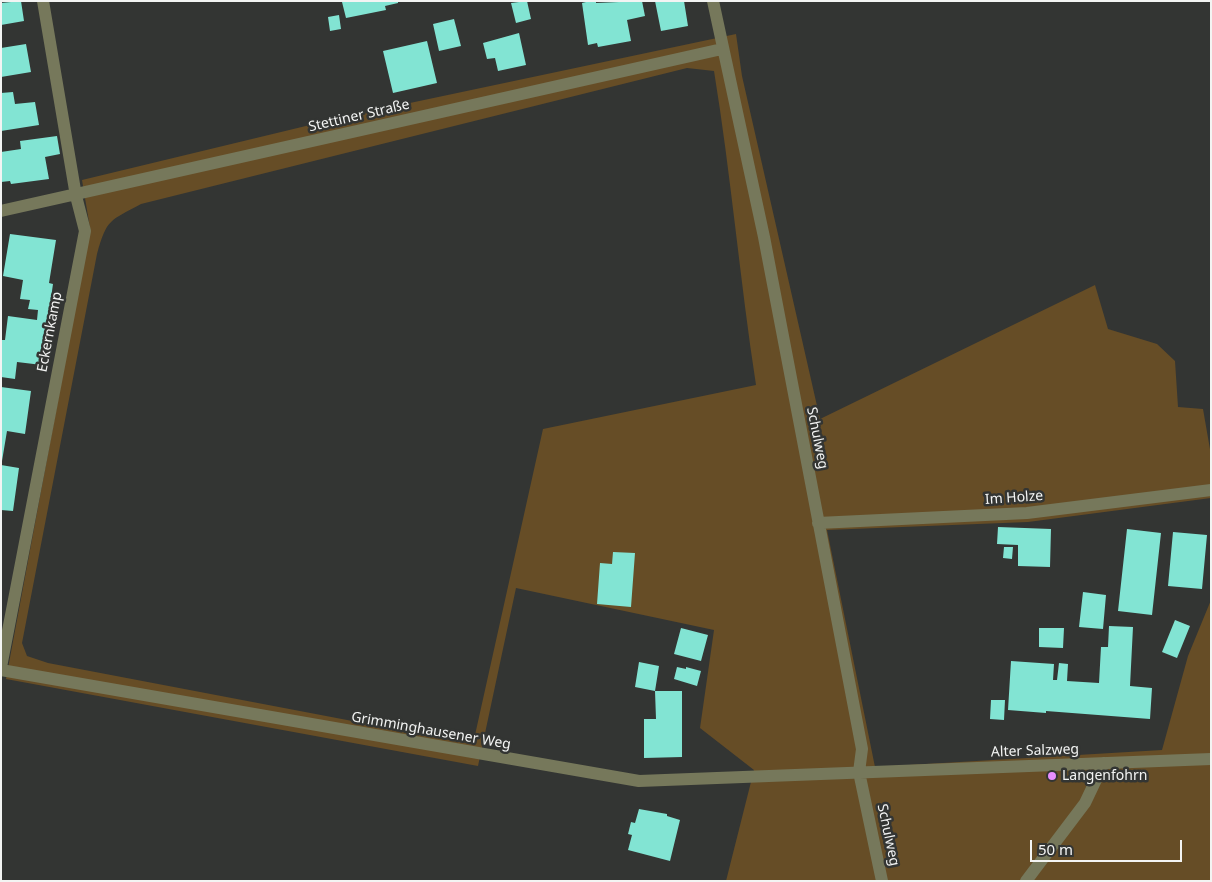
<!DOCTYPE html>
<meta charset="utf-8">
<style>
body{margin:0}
#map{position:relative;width:1212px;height:882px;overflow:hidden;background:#333533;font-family:"Noto Sans",sans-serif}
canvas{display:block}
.frame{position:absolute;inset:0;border:2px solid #f3f4f3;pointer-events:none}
.scale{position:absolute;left:1030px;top:840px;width:152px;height:22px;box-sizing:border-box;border:2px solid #f3f4f3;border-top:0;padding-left:6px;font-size:15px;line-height:18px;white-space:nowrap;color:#f3f4f3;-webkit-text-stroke:4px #333533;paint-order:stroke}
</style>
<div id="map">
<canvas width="1212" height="882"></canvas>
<div class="frame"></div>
<div class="scale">50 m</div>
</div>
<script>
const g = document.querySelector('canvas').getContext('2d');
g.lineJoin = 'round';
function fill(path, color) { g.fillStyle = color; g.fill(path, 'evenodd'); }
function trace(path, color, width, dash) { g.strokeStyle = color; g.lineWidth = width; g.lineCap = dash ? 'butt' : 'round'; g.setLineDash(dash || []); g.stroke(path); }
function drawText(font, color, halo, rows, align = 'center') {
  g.font = font + ' "Noto Sans",sans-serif'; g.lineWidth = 5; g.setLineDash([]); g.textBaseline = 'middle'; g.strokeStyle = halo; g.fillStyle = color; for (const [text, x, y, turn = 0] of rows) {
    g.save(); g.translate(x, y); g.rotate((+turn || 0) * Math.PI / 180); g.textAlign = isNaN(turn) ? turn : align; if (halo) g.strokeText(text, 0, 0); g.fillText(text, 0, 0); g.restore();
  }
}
fill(new Path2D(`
 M736,34L742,76L820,419L1095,285L1108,329L1157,344L1175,361L1178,407L1203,409L1211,455V498L1028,522L827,530L875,767L1162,750L1188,656L1211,600V881H726L754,770L700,728L714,630L516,588L478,766L6,679L90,228L82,180L339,118ZM687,68L714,71C731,175 740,281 756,385L543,429L473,744L48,663L27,656L22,643L97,254C107,218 110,221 141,204Z`), '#664d26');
fill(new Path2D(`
 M21,1L24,21L1,25V3Z
 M345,1H398V3L385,6L386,10L346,18L342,2Z
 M527,1L531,19L516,23L511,3Z
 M590,1H596V3L642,1L645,16L627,20L631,41L598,47L597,43L588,45L582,3Z
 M655,1H684L688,26L661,31Z
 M339,15L341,29L330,31L328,17Z
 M454,19L461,46L439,51L433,24Z
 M519,33L526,65L498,71L495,58L487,59L483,43Z
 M427,41L437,83L393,93L383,51Z
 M26,44L31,72L1,77V48Z
 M13,92L15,104L35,102L39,125L1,131V93Z
 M57,136L60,154L45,157L49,179L11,184L10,181L1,182V152L21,149L20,141Z
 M10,234L56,240L49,283L53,284L49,312L57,313L56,323L48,322L42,365L17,362L15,379L1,377V340H5L8,316L37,320L38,310L28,309L30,300L20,299L23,280L3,276Z
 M1,387L31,391L25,434L7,431L2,461Z
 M1,465L19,468L13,511L1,510Z
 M998,527L1051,529L1050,567L1018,566V545L997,544Z
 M1127,529L1161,533L1152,615L1118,611Z
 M1173,532L1207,535L1202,589L1168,586Z
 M1004,547H1013L1012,559L1003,558Z
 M613,552L635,553L631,607L597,604L600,563L612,564Z
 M1083,592L1106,595L1103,629L1079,627Z
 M1175,620L1190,626L1177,658L1162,652Z
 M1109,626L1133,627L1130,686L1152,688L1150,719L1046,711V713L1008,710L1011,661L1054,664L1053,680H1057L1059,663L1068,664L1067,681L1099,683L1101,647H1108Z
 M681,628L708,635L701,661L674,654Z
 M1039,628H1064L1063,648L1039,647Z
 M639,662L659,666L655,691L635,687Z
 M677,667L686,669V667L701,671L697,686L674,679Z
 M655,691H682V757L644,758V719H656Z
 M991,700H1005L1004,720L990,719Z
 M639,809L667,814V816L680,820L670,861L628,850L632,835L628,834L631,822L635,823Z`), '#82e4d3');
trace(new Path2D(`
 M713,1L764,237L862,749L859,772L882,881
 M1,211L722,49
 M818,523L1027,513L1211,490
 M1,667L85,231L76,196L43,1
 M1,670L639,781L1211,759
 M1026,881L1085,803L1104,763`), '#76785b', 12);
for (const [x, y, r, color] of [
 [1052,776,5,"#e88eff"]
]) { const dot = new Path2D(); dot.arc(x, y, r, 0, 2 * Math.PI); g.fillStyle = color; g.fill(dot); trace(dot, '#333533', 2); }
drawText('14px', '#f3f4f3', '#333533', [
 ["Stettiner Straße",359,116,-13],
 ["Eckernkamp",50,332,-79],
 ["Schulweg",817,438,79],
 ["Im Holze",1014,498,-4],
 ["Grimminghausener Weg",431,731,10],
 ["Alter Salzweg",1035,751,-2],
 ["Schulweg",888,835,78]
]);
drawText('14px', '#f3f4f3', '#333533', [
 ["Langenfohrn",1062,776]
], 'left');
</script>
